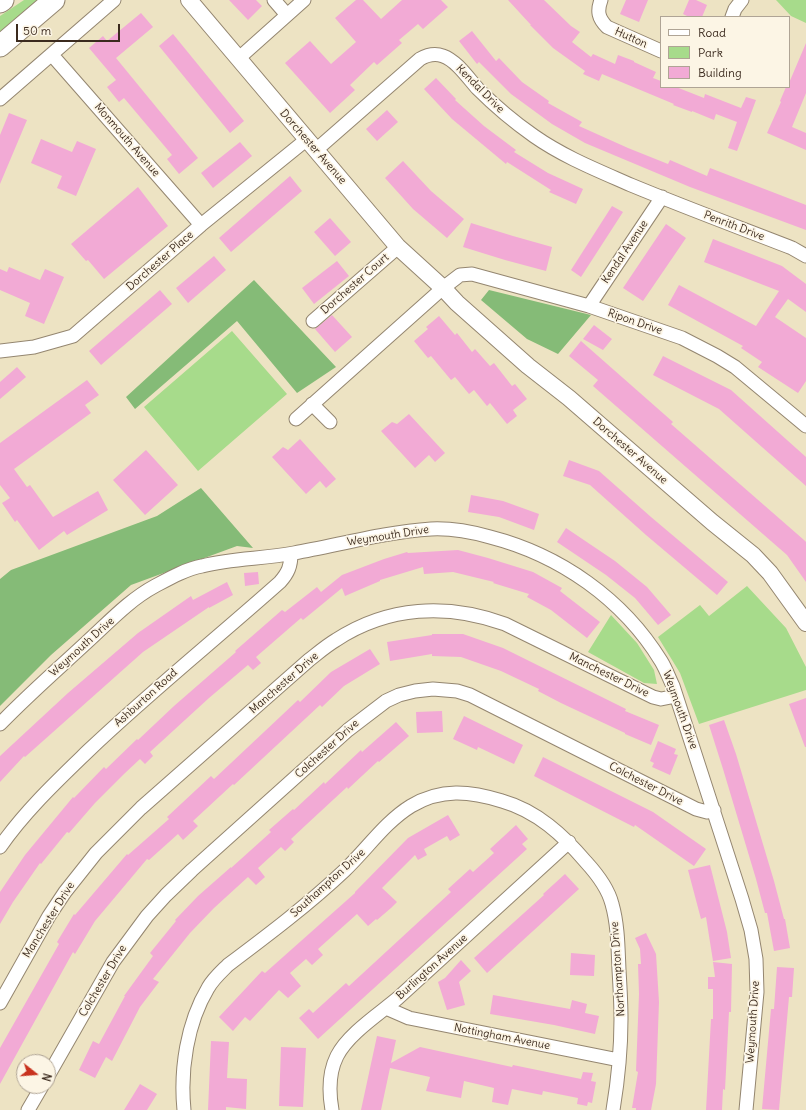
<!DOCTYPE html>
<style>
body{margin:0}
#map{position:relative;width:806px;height:1110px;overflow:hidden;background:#ede3c3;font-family:Delius,sans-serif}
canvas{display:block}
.legend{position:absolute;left:660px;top:16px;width:130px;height:72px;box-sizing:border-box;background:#fcf5e5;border:1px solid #afa495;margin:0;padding:5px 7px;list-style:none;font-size:12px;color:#3b2a1e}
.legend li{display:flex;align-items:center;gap:8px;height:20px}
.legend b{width:20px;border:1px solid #afa495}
.north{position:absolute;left:16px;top:1054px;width:40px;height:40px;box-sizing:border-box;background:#fcf5e5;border:1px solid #afa495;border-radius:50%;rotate:107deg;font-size:11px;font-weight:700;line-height:16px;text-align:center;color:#3b2a1e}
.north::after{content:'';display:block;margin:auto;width:14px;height:18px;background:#c8321e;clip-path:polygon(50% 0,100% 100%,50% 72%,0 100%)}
.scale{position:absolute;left:16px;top:24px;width:104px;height:18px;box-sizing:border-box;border:2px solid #3b2a1e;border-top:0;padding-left:5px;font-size:12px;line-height:14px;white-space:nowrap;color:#3b2a1e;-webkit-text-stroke:3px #fcf5e5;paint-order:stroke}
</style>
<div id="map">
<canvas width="806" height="1110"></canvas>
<ul class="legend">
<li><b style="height:5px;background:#fff"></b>Road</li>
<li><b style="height:11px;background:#a7db8b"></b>Park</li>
<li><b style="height:11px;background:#f2aad5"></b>Building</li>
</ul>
<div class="north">N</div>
<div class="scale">50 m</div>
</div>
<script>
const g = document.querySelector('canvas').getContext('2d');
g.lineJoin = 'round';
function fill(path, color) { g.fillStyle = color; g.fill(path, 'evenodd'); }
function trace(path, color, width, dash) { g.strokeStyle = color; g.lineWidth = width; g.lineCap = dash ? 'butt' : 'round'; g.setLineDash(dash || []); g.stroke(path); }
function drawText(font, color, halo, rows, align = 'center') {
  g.font = font + ' Delius,sans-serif'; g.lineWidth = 3.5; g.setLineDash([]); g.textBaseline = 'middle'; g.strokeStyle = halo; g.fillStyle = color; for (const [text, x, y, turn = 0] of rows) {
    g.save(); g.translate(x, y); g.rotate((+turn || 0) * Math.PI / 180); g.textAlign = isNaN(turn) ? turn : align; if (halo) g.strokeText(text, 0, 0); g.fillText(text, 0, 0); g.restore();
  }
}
fill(new Path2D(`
 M24,0H41L0,35V16Z
 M776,0H806V23L791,16Z
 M232,331L287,394L198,471L144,407Z
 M747,586L786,628L806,667V690L699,724L680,673L658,637L700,605L709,616Z
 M611,615L637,643L654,670L657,684L644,683L588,652Z`), '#a7db8b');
fill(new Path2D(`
 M254,280L336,367L297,393L237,321L135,409L126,397Z
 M489,290L591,315L558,354L527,339L481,300Z
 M201,488L253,548L237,546L131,585L51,655L0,706V579L11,570L157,516Z`), '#85bb77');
fill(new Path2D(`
 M229,0H256L262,6L248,20Z
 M356,0H363L381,19L402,0H441L448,7L423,29L418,24L399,40L402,43L377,65L374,62L350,85L355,90L330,113L285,63L310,41L331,64L356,42L335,18Z
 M508,0H544L571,26L580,32L572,42L591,57L593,54L615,64L618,55L634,61V62L656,72L653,78L661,81V87H676L704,98L705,94L741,108L746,97L756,100L737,151L728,148L737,122L716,114L714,120L692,111V112L673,105L674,104L602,74L599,81L583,74L585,71L553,48L530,25H531Z
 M626,0H648L639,22L620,14Z
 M689,0H696L707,5L702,17H689L683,14Z
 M141,13L153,27L116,58L198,158L179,174L167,159L172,155L124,98L119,102L107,87L116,80L89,48L103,36L107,41Z
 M472,31L496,61L499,58L522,82L549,101L548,103L582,122L579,126L628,148L668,164L670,160L707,176L710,168L806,205V230L690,187L616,156L585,143L552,124L511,94L479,62L477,64L459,41Z
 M173,34L244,121L230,133L159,46Z
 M806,43V93L792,127L806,133V150L767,133L781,102L780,101L786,87H789V83Z
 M436,78L456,99L455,100L484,126L516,150L514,152L548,173L583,189L576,204L549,192L551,190L507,162L506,164L452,119L424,89Z
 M387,110L398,122L377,141L366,129Z
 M9,113L27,120L0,184V135Z
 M41,139L72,152L77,141L96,149L76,196L57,188L62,176L31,163Z
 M240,142L252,156L213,188L201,173Z
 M403,161L431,191L464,219L447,238L413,209L385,178Z
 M290,176L302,191L231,252L219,238Z
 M138,187L168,226L104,279L88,260L86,261L71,244Z
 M612,206L623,212L581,277L571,270Z
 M330,218L351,242L335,256L314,232Z
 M471,223L513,236L552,247L546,271L505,260L463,247Z
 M666,224L686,238L643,301L623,288Z
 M713,239L782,266L806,284V312L788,299L775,317L806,338V381L798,393L758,367L762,362L741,348L743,346L668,305L679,285L756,326L779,291L704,262Z
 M214,256L226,270L188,303L176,288Z
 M337,261L349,276L314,304L302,288Z
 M9,267L40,280L45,269L64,277L44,324L25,316L30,303L0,290V269L7,272Z
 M160,290L172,304L101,365L89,351Z
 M332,315L352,337L335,352L315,329Z
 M439,316L455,335L457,333L472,352L475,349L490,366L494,363L512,386L515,384L527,399L513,410L517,416L507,424L490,403L487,406L474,390L469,394L455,377L451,380L431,356L428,358L414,341L428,329L426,327Z
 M594,325L612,339L603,350L583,339Z
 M581,341L673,422L671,424L804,540L806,542V582L787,555L593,386L598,380L569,356Z
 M663,356L731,390L806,457V486L719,409L653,375Z
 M17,367L26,377L0,399V382Z
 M87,380L99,395L85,405L91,413L14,469L27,487L30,485L53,517L98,491L108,510L67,535L64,531L39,550L17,520L15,522L2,503L10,498L0,485V443Z
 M409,414L445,453L435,462L429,455L415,468L381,431L392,422L397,424Z
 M300,439L336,479L326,488L320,481L306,494L272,457L283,447L288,450Z
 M146,450L178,485L145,515L113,480Z
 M569,460L599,471L651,517L728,582L717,595L646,535L590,485L563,476Z
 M471,495L503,501L539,514L534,530L499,517L468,512Z
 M566,528L615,561L647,587L671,615L658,625L635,598L606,575L557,542Z
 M458,550L488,558L533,572L562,588L560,591L600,622L587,638L551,610L527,597L529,594L493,583L494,582L453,572L424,574L423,567L380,580V581L345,596L342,588L303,620L301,618L256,657L261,663L253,670L248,665L209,698L150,752L153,756L145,764L140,759L124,774L95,803L69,833L67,832L41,864L40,863L13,902L0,924V892L25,855L73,797L74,798L104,767L106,769L137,739L138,740L174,706L236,652L235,651L282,610L285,612L317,587L321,592L342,575L384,559L407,552L408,553Z
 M258,572L259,584L245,586L244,573Z
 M227,582L233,595L209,608V607L143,652L25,757L24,756L0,782V756L68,693L138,633L191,596L193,600Z
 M432,634H463L503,648L626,709L625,711L659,725L651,745L625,734V733L561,703L538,691L539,689L501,671L461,657L432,656V654L390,661L387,642L432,635Z
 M370,649L380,664L344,686L322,707L320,705L234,785L233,784L193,821L198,826L183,840L178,834L149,860L147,859L95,921L75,954L73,952L0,1084V1048L59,944L57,942L74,914L75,915L127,854L128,855L169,819L167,817L211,776L214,779L298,700L300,702L331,672Z
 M806,698V747H805L789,704Z
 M442,711L443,732L417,733L416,712Z
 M464,716L523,745L514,764L478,747L477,750L453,739Z
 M724,720L736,754L774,881L784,919H785L790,948L774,951L767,913H765L756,879L723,769L709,725Z
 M396,722L409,736L379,762L378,761L348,789L347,787L307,824L291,839L294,842L285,851L281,847L258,868L265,877L256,885L248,877L214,908L190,933L153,979L159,982L140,1007L112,1061L106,1057L95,1078L79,1070L93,1041L99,1044L125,996H124L153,956L150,953L176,921L175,920L198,896L231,867V868L271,832L269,830L293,809L294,810L324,782L325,784L361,750L362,752Z
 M658,741L676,749L674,754L678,755L670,775L652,767L654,763L650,761Z
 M543,757L653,812L706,849L694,866L635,825L634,827L534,776Z
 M448,815L460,835L450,841L447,836L424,849L427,855L418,860L415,855L382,888L397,902L391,908L377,920L376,919L368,926L357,914L318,949L323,955L312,965L306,959L290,973L301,986L288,998L279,990L250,1021L245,1017L233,1031L219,1017L262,971L265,973L355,893V892L408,838Z
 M516,825L528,839L522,844L527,849L318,1039L299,1018L309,1009L313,1013L346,983L349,986L451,892L448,889L470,869L473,872L494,853L490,849Z
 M710,865L727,932L731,958L713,961L706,917L701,919L688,870Z
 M565,874L579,889L487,973L474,958L544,895L543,894Z
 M646,933L656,954L659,1002L656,1084L651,1110H636V1108H632L638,1072L636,1071L639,994L638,964H641L640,949L635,938Z
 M571,953L595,955L594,976L570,975Z
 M461,960L471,971L459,982L465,1005L447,1010L438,982L445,978Z
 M713,962L732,964L731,1012H729L725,1090L723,1089L722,1110H706L711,1019H713V989H708V977H715Z
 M777,967L794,968L792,997H789L779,1110L762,1109L771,1009H774Z
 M493,995L570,1009L572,1000L587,1004L585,1013L599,1016L595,1034L554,1025L490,1014Z
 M377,1036L396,1040L391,1063L420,1047L512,1067L513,1065L581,1079L583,1072L593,1073L591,1081L596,1082L592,1103L588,1102L587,1106L577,1104L578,1098L543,1091L542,1095L512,1089L508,1105L492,1102L494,1088L464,1081L461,1098L426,1091L430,1077L390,1068L381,1110H361Z
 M211,1041L229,1042L227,1078L247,1079L246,1109L226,1107V1110H208Z
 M281,1047L306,1048L303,1107L279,1106Z
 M140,1084L157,1094L147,1110H124Z`), '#f2aad5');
const minor = new Path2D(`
 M274,0L287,15
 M601,0C597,11 598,18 607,27L661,51
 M732,17L735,9L742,0
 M52,55L201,225
 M239,58L304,0
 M0,99L114,0
 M316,150L420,59C427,55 435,53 443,56C457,61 468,78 478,89C495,106 514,122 534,136C564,157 597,170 631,185C684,207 738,227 792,248L806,256
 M589,306L662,197
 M313,321L398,247
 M0,351L34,347L73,336L201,225L306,140
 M312,404L330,422
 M296,419L443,288L460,275L472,274L589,306L682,338L717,356L735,367L806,426
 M0,724C28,695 58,669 87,642C109,622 129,600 155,586C170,578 186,569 202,566C232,558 263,559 294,553C339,545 385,532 431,529C451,528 472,532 490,537C560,555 623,599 661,661C666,669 669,678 673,686L742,899L751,930L756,959L757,992L746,1110
 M0,847C25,811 57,781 88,751C150,692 216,639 280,582C288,573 291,566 291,554
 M0,1003L49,916L65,892L96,853L141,808L309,660C318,653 326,646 336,640C388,606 447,603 505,624L653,697L661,699L676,696
 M386,1008L409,1018L619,1060
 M48,1076L113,962L147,916L166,895L192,870L348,730L386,701L399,695L415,691L433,689L457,691L470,695L696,809L707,812L714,810
 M28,1110L42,1086
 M184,1110C180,1070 187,1023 208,988C213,979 221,972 228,965C268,935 309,904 345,870C367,849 385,822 411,806C441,788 470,791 502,801C537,811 563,835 586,862C597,874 608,888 612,904C618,925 618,948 619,970C620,986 621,1003 621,1019C621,1049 618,1080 613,1110
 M332,1110C329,1093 329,1072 337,1056C348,1034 379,1014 398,998C455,946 512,894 569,842`);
const tertiary = new Path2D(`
 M189,0L398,247L443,288L457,303L528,366L569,398L712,522L753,555L770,573L806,623`);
const primary = new Path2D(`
 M0,2L3,0
 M0,46L54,0`);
trace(minor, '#948670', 15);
trace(tertiary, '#948670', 18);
trace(primary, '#948670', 23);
trace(minor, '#fff', 13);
trace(tertiary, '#fff', 16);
trace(primary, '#fff', 21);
drawText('11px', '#3b2a1e', '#fcf5e5', [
 ["Hutton",631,38,24],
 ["Kendal Drive",480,89,45],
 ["Monmouth Avenue",127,140,49],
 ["Dorchester Avenue",313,147,49],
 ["Penrith Drive",734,226,21],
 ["Kendal Avenue",625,252,-56],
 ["Dorchester Place",160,261,-41],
 ["Dorchester Court",355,284,-41],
 ["Ripon Drive",635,322,19],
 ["Dorchester Avenue",630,451,41],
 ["Weymouth Drive",388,536,-9],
 ["Weymouth Drive",82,647,-42],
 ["Manchester Drive",609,675,26],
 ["Manchester Drive",284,683,-41],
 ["Ashburton Road",146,698,-42],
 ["Weymouth Drive",680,710,70],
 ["Colchester Drive",327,749,-42],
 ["Colchester Drive",646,784,27],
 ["Southampton Drive",328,883,-42],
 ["Manchester Drive",49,920,-58],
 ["Burlington Avenue",432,967,-42],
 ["Northampton Drive",618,969,-94],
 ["Colchester Drive",103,981,-59],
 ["Weymouth Drive",753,1022,-86],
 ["Nottingham Avenue",502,1037,11]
]);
</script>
